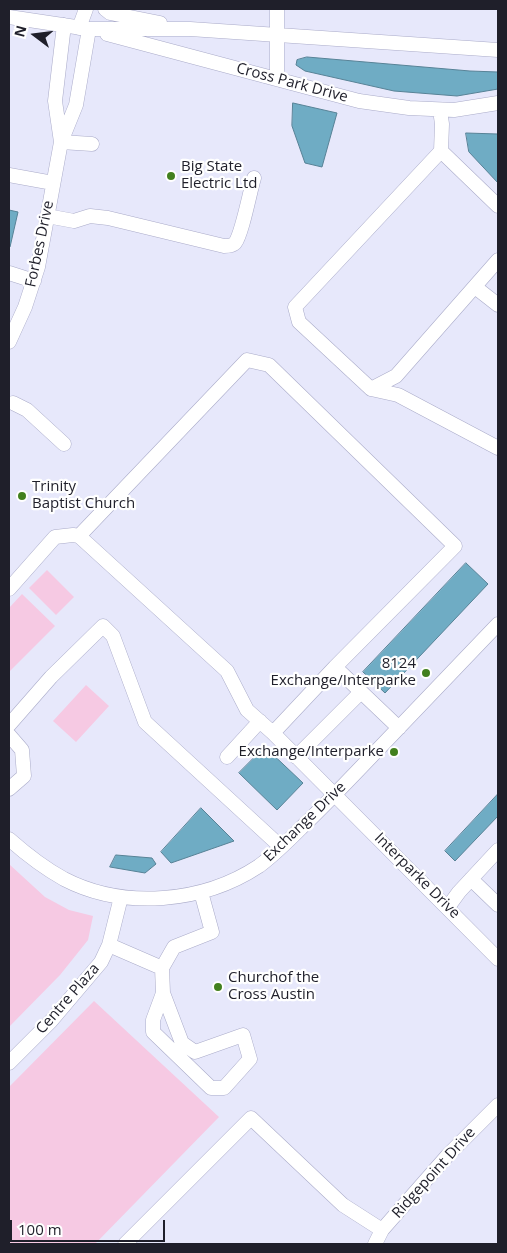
<!DOCTYPE html>
<style>
body{margin:0}
#map{position:relative;width:507px;height:1253px;overflow:hidden;background:#e7e8fb;font-family:"Open Sans",sans-serif}
canvas{display:block}
.frame{position:absolute;inset:0;border:10px solid #1f1f2a;pointer-events:none}
.north{position:absolute;left:10px;top:10px;width:50px;height:50px;-webkit-text-stroke:4px #fff;paint-order:stroke;rotate:285deg;font-size:14px;font-weight:700;line-height:20px;text-align:center;color:#1f1f2a}
.north::after{content:'';display:block;margin:auto;width:18px;height:22px;background:#1f1f2a;clip-path:polygon(50% 0,100% 100%,50% 72%,0 100%)}
.scale{position:absolute;left:10px;top:1220px;width:155px;height:22px;box-sizing:border-box;border:2px solid #1f1f2a;border-top:0;padding-left:6px;font-size:15px;line-height:18px;white-space:nowrap;color:#1f1f2a;-webkit-text-stroke:4px #fff;paint-order:stroke}
</style>
<div id="map">
<canvas width="507" height="1253"></canvas>
<div class="frame"></div>
<div class="north">N</div>
<div class="scale">100 m</div>
</div>
<script>
const g = document.querySelector('canvas').getContext('2d');
g.lineJoin = 'round';
function fill(path, color) { g.fillStyle = color; g.fill(path, 'evenodd'); }
function trace(path, color, width, dash) { g.strokeStyle = color; g.lineWidth = width; g.lineCap = dash ? 'butt' : 'round'; g.setLineDash(dash || []); g.stroke(path); }
function drawText(font, color, halo, rows, align = 'center') {
  g.font = font + ' "Open Sans",sans-serif'; g.lineWidth = 4.5; g.setLineDash([]); g.textBaseline = 'middle'; g.strokeStyle = halo; g.fillStyle = color; for (const [text, x, y, turn = 0] of rows) {
    g.save(); g.translate(x, y); g.rotate((+turn || 0) * Math.PI / 180); g.textAlign = isNaN(turn) ? turn : align; if (halo) g.strokeText(text, 0, 0); g.fillText(text, 0, 0); g.restore();
  }
}
fill(new Path2D(`
 M47,570L74,597L56,615L29,588Z
 M22,594L55,626L9,672V608Z
 M86,685L109,706L76,742L53,721Z
 M9,864L45,897L69,910L93,916L88,940L60,975L9,1027Z
 M94,1001L219,1117L95,1244H9V1087Z`), '#f6c9e3');
const water = new Path2D(`
 M307,57L470,71L498,72V89L457,96L394,91L305,71L296,65L297,60Z
 M293,103L337,113L322,167L305,163L292,126Z
 M466,133L498,134V183L469,152Z
 M9,210L18,212L10,247L9,246Z
 M466,563L488,584L385,693L363,672Z
 M265,747L303,783L277,810L239,773Z
 M498,794V816L455,861L445,851Z
 M201,808L234,841L171,863L161,852Z
 M116,855L152,858L156,864L145,873L110,867Z`);
fill(water, '#6facc4');
trace(water, '#578296', 1);
const minor = new Path2D(`
 M105,9L110,13L160,23
 M9,17L89,29H190L498,50
 M79,28L86,9
 M107,34L359,101L409,108L454,110L498,103
 M277,79V9
 M440,110L442,124L441,151L295,307L299,322L371,389L398,395L498,448
 M61,142L55,101L64,25
 M61,142L92,144
 M441,151L498,206
 M9,175L53,183
 M47,216L74,221L90,216L108,218L224,246C228,246 232,246 235,243C242,234 250,191 254,178
 M9,273L34,281
 M475,287L498,305
 M9,342L25,307L38,267L61,142L76,105L89,29
 M371,389L396,376L498,260
 M13,403L27,410L64,444
 M9,589L55,537L73,535L79,536
 M9,725L51,677L103,626L113,636L145,722L281,847
 M399,728L335,667L455,546L269,365L247,360L79,536L227,671L247,710L273,733L498,959
 M273,733L335,667
 M9,735L22,750L24,776L9,789
 M227,757L260,721
 M296,757L361,692
 M9,839C26,854 44,868 64,879C124,910 203,903 259,866C274,855 288,841 301,828C324,806 346,783 367,761C411,715 455,669 498,624
 M471,879L498,905
 M448,907L459,892L498,850
 M109,945L162,968L163,993L182,1043L195,1052L243,1035L250,1059L224,1088H211L153,1032V1020L163,993
 M162,968L174,947L212,932L201,892
 M9,1063L51,1021L101,962L109,945L121,897
 M125,1244L251,1118L343,1205L382,1230
 M375,1244L382,1230L448,1155L498,1105`);
trace(minor, '#aaabc9', 15);
trace(minor, '#fff', 14);
for (const [x, y, r, color] of [
 [171,176,5,"#42801e"],
 [22,496,5,"#42801e"],
 [426,673,5,"#42801e"],
 [394,752,5,"#42801e"],
 [218,987,5,"#42801e"]
]) { const dot = new Path2D(); dot.arc(x, y, r, 0, 2 * Math.PI); g.fillStyle = color; g.fill(dot); trace(dot, '#fff', 2); }
drawText('15px', '#1f1f2a', '#fff', [
 ["Cross Park Drive",292,83,15],
 ["Forbes Drive",40,244,-78],
 ["Exchange Drive",305,822,-44],
 ["Interparke Drive",417,876,45],
 ["Centre Plaza",68,999,-49],
 ["Ridgepoint Drive",434,1173,-48]
]);
drawText('15px', '#1f1f2a', '#fff', [
 ["Big State",181,167],
 ["Electric Ltd",181,184],
 ["Trinity",32,487],
 ["Baptist Church",32,504],
 ["8124",416,664,"right"],
 ["Exchange/Interparke",416,681,"right"],
 ["Exchange/Interparke",384,752,"right"],
 ["Churchof the",228,978],
 ["Cross Austin",228,995]
], 'left');
</script>
